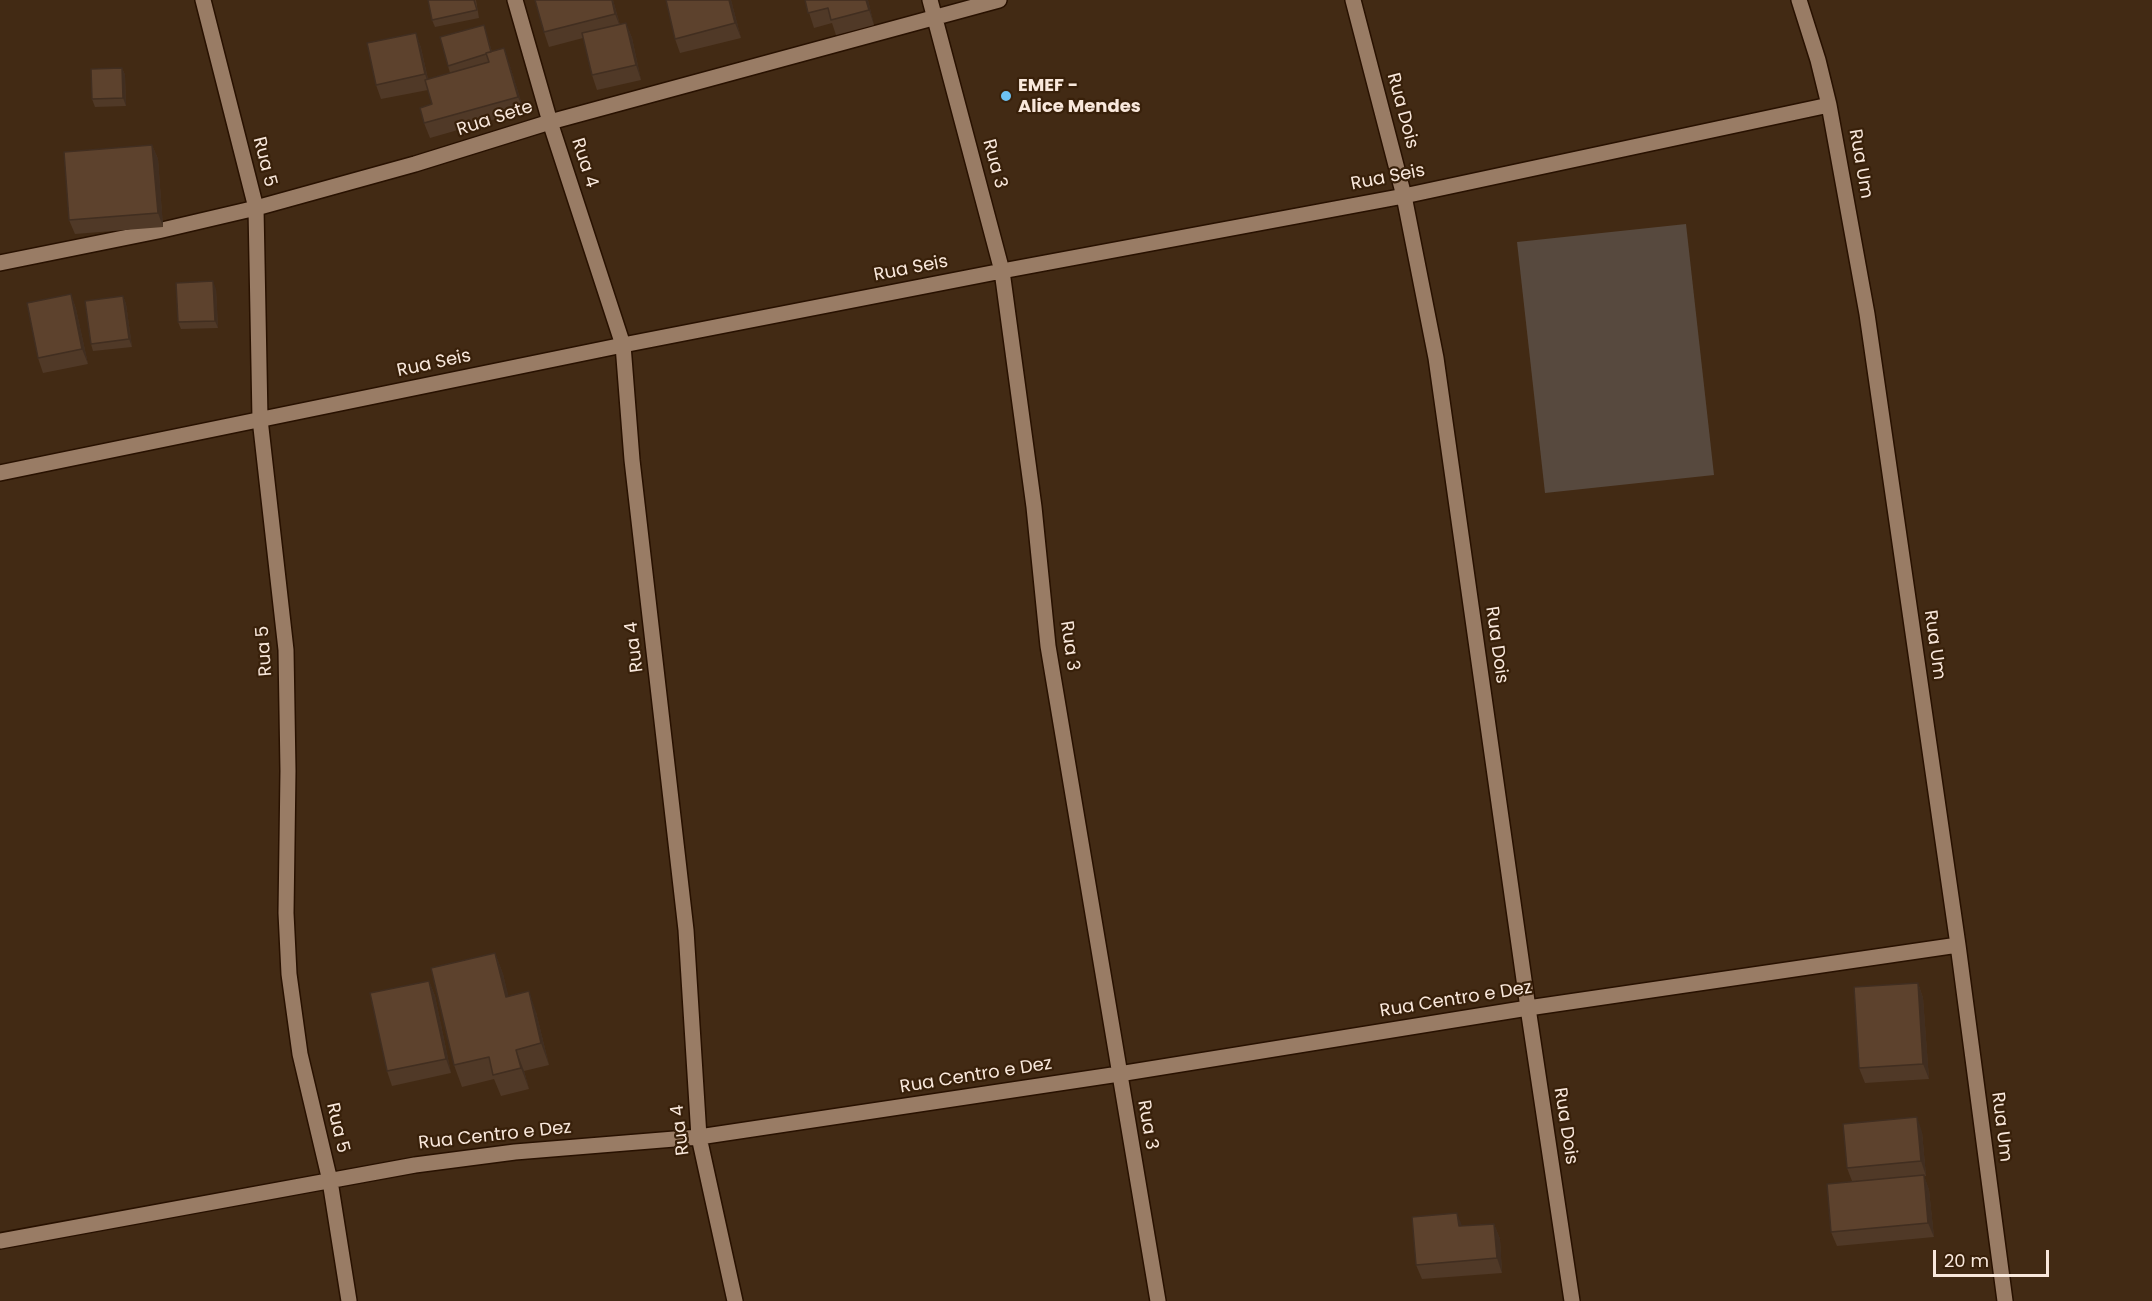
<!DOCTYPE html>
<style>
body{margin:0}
#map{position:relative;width:2152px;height:1301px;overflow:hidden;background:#422a14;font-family:Poppins,sans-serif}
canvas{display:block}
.scale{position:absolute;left:1933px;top:1250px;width:116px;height:27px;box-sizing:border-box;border:3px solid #f9e8dc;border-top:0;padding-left:8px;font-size:18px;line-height:21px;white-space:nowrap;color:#f9e8dc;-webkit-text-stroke:4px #38200a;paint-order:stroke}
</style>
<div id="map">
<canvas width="2152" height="1301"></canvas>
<div class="scale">20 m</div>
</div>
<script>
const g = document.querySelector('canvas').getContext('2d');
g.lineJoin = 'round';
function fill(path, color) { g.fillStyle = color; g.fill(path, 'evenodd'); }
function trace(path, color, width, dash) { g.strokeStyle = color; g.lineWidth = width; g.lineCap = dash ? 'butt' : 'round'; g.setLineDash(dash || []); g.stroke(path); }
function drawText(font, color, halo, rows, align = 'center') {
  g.font = font + ' Poppins,sans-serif'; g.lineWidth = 4.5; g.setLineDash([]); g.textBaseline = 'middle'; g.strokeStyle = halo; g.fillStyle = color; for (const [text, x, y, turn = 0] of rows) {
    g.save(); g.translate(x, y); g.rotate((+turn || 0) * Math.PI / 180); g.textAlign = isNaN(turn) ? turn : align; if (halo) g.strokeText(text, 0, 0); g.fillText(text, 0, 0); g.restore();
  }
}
fill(new Path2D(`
 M1686,224L1714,475L1545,493L1517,242Z`), '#57493e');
const minor = new Path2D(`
 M203,0L256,208L260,419L286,650L288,771L286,913L289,974L300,1054L330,1181L349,1301
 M515,0L550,122L623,345L632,460L686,930L699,1137L735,1301
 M930,0L1002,271L1034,507L1048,646L1158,1301
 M1353,0L1404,196L1436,358L1528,1008L1572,1301
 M1799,0L1818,60L1829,105L1867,314L1958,945L2005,1301
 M0,263L158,231L256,208L415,164L550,122L999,0
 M0,473L623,345L1002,271L1404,196L1829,105
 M0,1241L415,1165L515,1152L699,1137L1119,1074L1528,1008L1958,945`);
trace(minor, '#281100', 18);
trace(minor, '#997c65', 15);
fill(new Path2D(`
 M476,0L479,18L435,27L432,20Z
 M613,0L620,25L626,23L632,38L641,80L597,90L592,75L583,38L549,47L544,32Z
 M731,0L741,38L680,53L675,39Z
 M805,0H868L874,25L836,35L832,23L814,28Z
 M484,25L492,52L509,63L524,111L430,138L424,123L432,104L428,90L381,99L376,85L416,33L421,48L428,79L450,73L448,66Z
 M122,68L125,75L126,106L95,107L92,99Z
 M152,145L158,159L163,227L75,234L69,220Z
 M216,289L218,328L181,329L178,322Z
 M71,294L76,309L88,364L43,373L38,358Z
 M123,296L126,304L132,347L93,351L91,344Z
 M495,953L503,974L508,996L536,1012L549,1065L524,1071L529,1089L501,1096L494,1079L462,1087L454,1065Z
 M429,981L435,996L451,1073L392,1086L387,1071Z
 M1918,983L1923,998L1929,1079L1865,1083L1859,1068Z
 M1922,1132L1926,1176H1924L1929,1190L1934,1237L1837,1246L1831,1232L1852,1181L1847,1168Z
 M1494,1224L1500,1239L1502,1273L1422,1279L1416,1265L1462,1226Z`), '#503927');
fill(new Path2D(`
 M612,0H613L621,29L615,14Z
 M729,0H731L741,38L735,23Z
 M866,0H868L874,25L869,10Z
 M626,23L632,38L641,80L636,65Z
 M416,33L421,48L430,89L425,74Z
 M504,48L509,63L524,111L518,97Z
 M122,68L125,75L126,106L123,98Z
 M152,145L158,159L163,227L158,213Z
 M213,281L216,289L218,328L215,321Z
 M71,294L76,309L88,364L82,349Z
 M123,296L126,304L132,347L129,339Z
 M495,953L503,974L514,1018L506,997Z
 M429,981L435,996L451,1073L446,1059Z
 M1918,983L1923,998L1929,1079L1923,1064Z
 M529,991L536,1012L549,1065L541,1043Z
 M516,1050L524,1071L529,1089L521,1068Z
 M1917,1117L1922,1132L1926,1176L1921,1161Z
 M1924,1175L1929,1190L1934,1237L1928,1223Z
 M1457,1213L1463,1228L1459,1226Z
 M1494,1224L1500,1239L1502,1273L1497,1258Z`), '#412e20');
const building = new Path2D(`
 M428,0H474L477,10L432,20Z
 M535,0H612L615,14L544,32Z
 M666,0H729L735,23L675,39Z
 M805,0H866L869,10L831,20L828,8L808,13Z
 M626,23L636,65L592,75L582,33Z
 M484,25L491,52L486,53V54L448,66L440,37Z
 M416,33L425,74L376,85L367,43Z
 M504,48L518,97L424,123L420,108L432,104L425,80L489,62L486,53Z
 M122,68L123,98L92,99L91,69Z
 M152,145L158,213L69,220L64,152Z
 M213,281L215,321L178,322L176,283Z
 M71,294L82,349L38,358L27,303Z
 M123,296L129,339L91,344L85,301Z
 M495,953L506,997L529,991L541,1043L516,1050L521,1068L493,1075L489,1057L454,1065L431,968Z
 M429,981L446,1059L387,1071L370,993Z
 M1918,983L1923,1064L1859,1068L1854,987Z
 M1917,1117L1921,1161L1847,1168L1843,1124Z
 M1924,1175L1928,1223L1831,1232L1827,1184Z
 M1457,1213L1459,1226L1494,1224L1497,1258L1416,1265L1412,1217Z`);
fill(building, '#5d422d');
trace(building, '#412e20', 1.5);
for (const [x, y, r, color] of [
 [1006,96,6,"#6dc2f3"]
]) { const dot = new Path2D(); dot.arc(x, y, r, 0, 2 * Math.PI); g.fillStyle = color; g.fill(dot); trace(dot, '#38200a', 2); }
drawText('bold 18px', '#f9e8dc', '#38200a', [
 ["EMEF -",1018,86],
 ["Alice Mendes",1018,107]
], 'left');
drawText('18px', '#f9e8dc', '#38200a', [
 ["Rua Dois",1402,111,75],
 ["Rua Sete",495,119,-18],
 ["Rua 5",264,162,76],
 ["Rua 4",584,163,72],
 ["Rua 3",994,164,75],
 ["Rua Um",1860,164,80],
 ["Rua Seis",1388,178,-11],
 ["Rua Seis",911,269,-11],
 ["Rua Seis",434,364,-12],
 ["Rua Dois",1496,645,82],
 ["Rua Um",1934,645,82],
 ["Rua 3",1069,646,82],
 ["Rua 4",635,647,-97],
 ["Rua 5",265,651,-94],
 ["Rua Centro e Dez",1456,1000,-9],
 ["Rua Centro e Dez",976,1076,-9],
 ["Rua 3",1147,1125,80],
 ["Rua Dois",1565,1126,81],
 ["Rua Um",2001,1127,83],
 ["Rua 5",337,1128,77],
 ["Rua 4",681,1130,-97],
 ["Rua Centro e Dez",495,1136,-6]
]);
</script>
